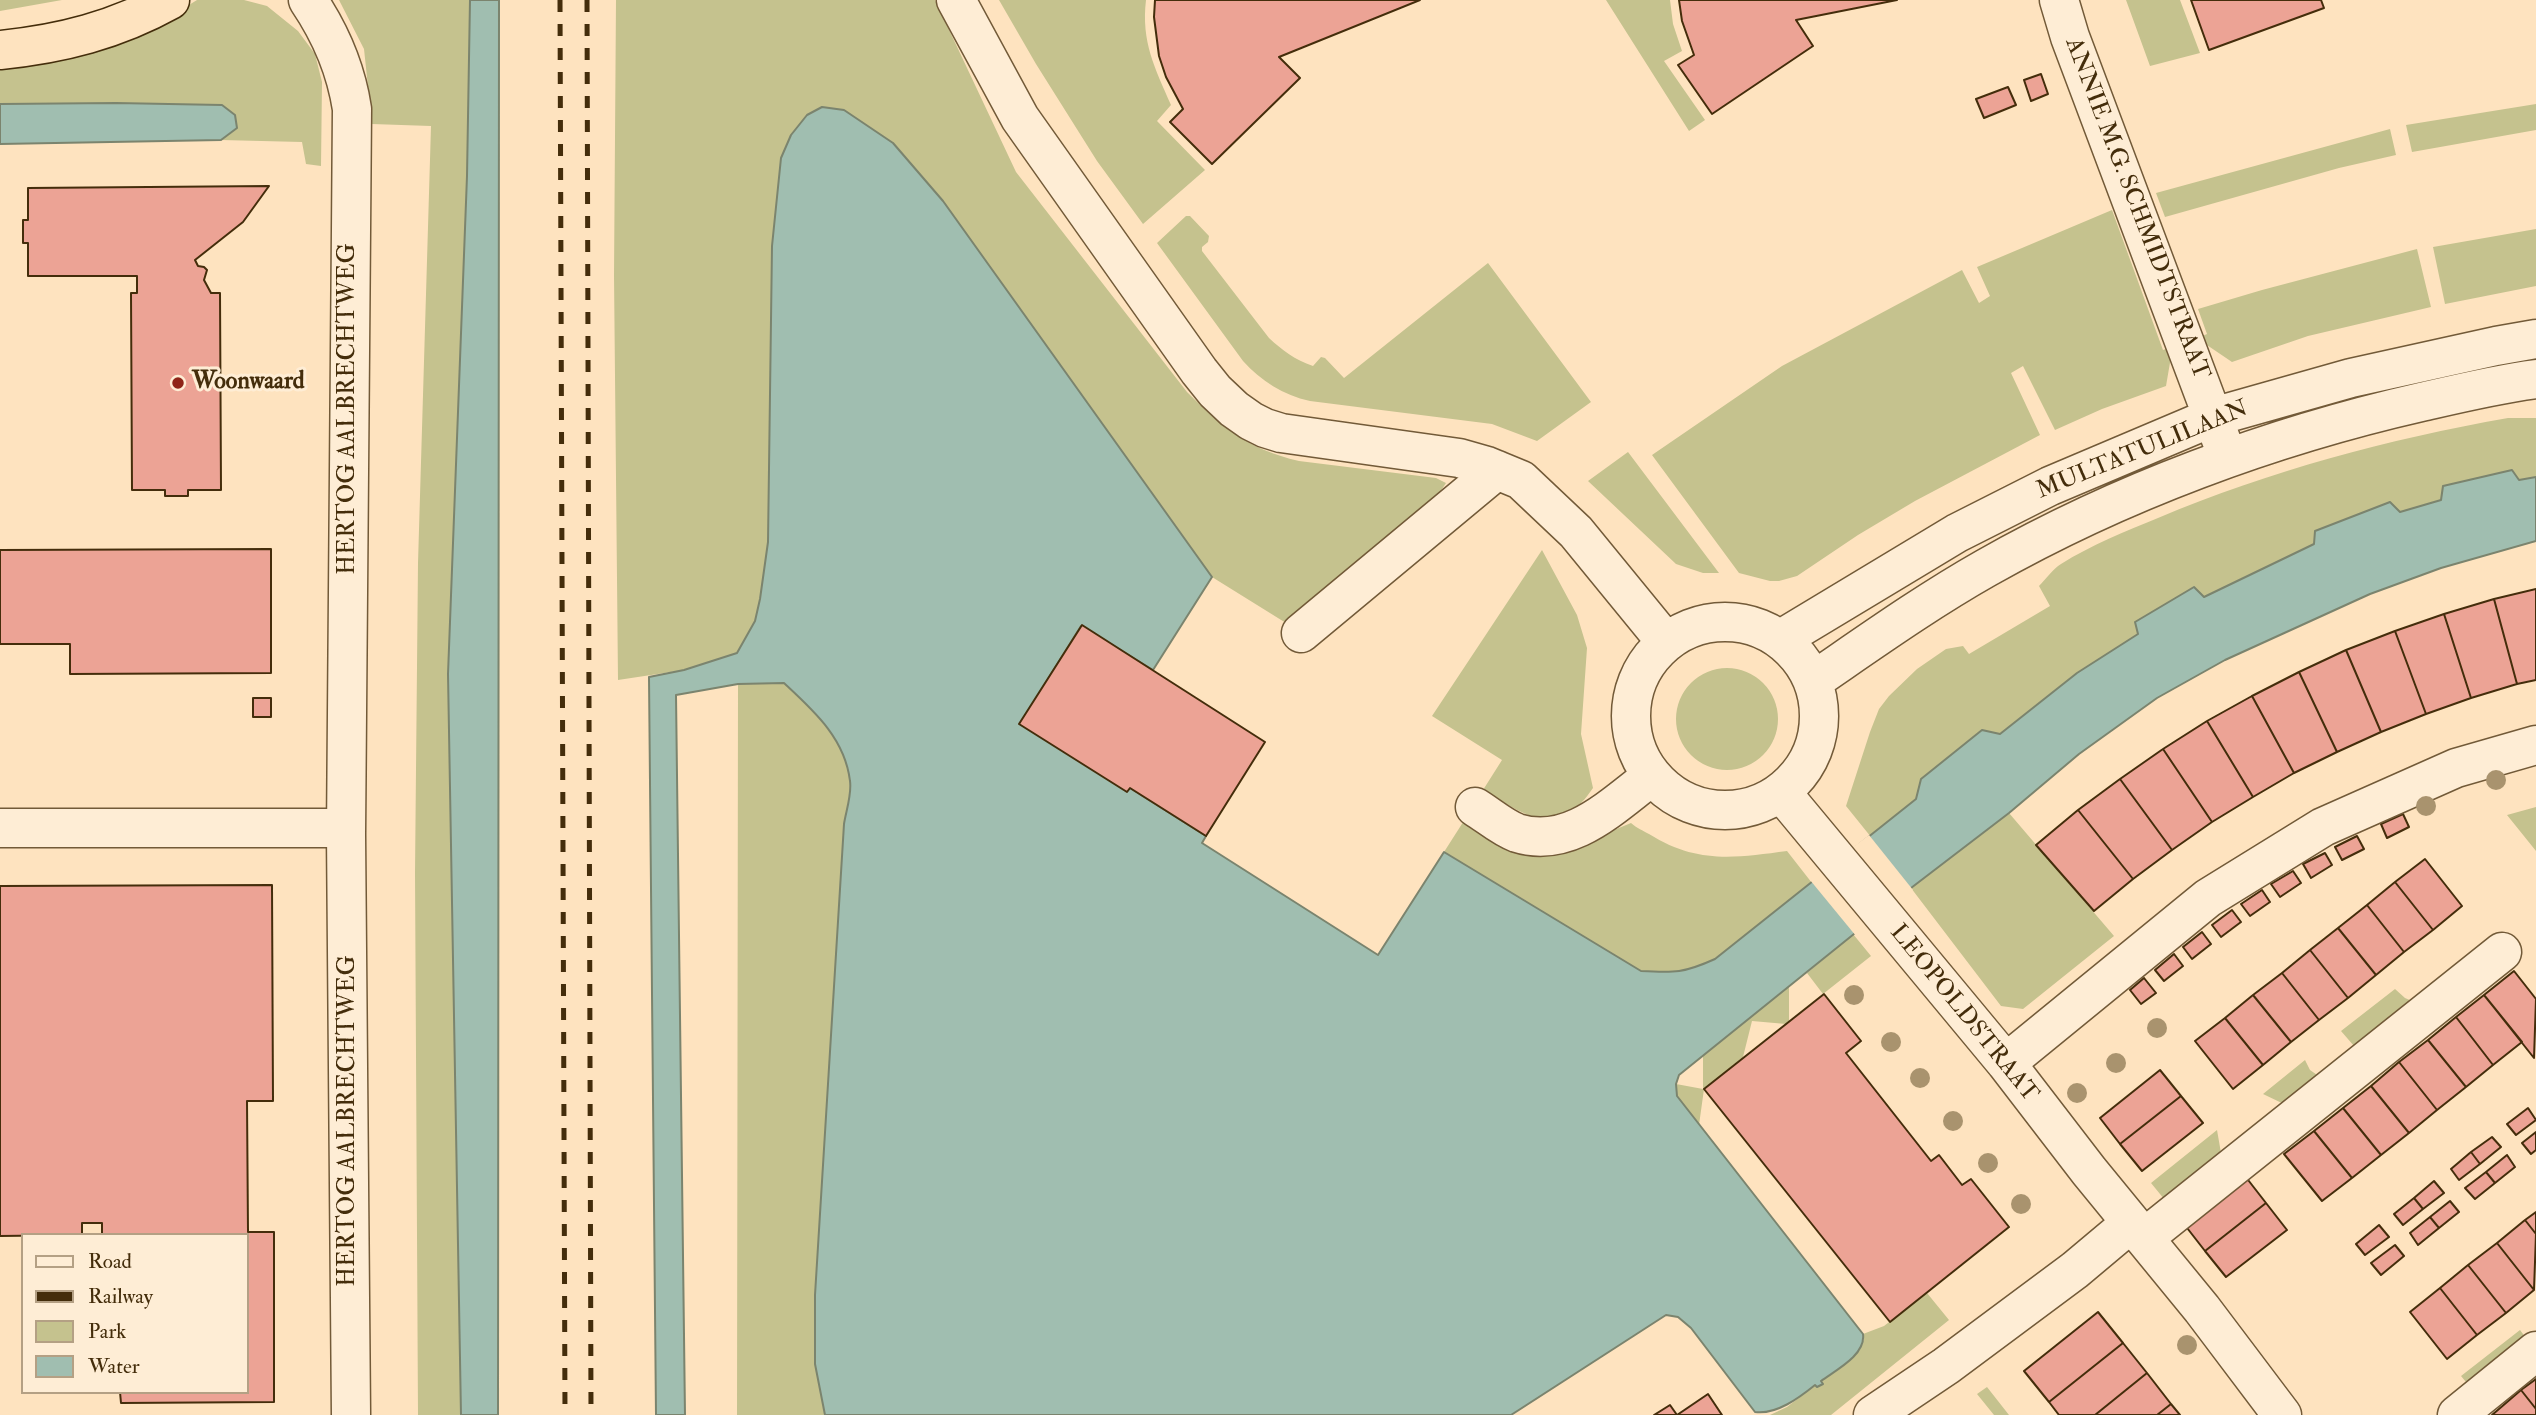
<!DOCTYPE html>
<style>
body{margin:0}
#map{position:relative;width:2536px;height:1415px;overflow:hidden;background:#fee3bf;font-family:"IM FELL Double Pica",serif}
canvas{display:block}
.legend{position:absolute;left:21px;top:1233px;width:228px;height:161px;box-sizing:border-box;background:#feedd5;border:2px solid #b4a084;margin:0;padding:9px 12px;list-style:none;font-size:21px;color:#442d0b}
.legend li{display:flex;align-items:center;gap:14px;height:35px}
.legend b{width:35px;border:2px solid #b4a084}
</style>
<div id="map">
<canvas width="2536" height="1415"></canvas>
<ul class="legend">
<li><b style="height:9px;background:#feedd5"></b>Road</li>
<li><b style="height:9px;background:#442d0b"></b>Railway</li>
<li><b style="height:19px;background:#c5c28e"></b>Park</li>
<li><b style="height:19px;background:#a0beb0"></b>Water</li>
</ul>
</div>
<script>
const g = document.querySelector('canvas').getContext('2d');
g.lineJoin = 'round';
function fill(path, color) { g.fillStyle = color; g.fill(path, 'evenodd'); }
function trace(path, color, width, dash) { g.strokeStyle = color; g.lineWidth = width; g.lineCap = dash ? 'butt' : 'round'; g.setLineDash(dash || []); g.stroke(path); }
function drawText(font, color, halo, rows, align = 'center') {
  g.font = font + ' "IM FELL Double Pica",serif'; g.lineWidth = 6; g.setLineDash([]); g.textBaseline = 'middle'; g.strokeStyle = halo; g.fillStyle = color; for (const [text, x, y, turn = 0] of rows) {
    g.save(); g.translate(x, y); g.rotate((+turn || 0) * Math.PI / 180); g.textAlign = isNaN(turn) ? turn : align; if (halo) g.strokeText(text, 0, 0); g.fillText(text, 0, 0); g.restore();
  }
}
fill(new Path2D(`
 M0,0H62L0,11Z
 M197,0H244L267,6L298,31L315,54L322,82L321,166L306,164L302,142L221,140L237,128L116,103L0,104V66L147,31Z
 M339,0H470L467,176L448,674L461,1415H418L415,873L418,563L431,126L372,124L364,49Z
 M616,0H935L1016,172L1187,392C1223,428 1248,449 1299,461L1436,478L1446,483L1440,492L1286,623L1212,577L943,201L893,143L844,110L768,542L760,599L755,621L737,653L684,670L618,680L614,275Z
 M999,0H1146C1141,42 1155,68 1171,105L1157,121L1205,170L1143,224L1097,161L1036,64Z
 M1606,0H1670L1673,24L1682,51L1664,61L1705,120L1689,131Z
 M2126,0H2180L2200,53L2150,66Z
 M2536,104V130L2412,152L2406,125Z
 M2390,129L2396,155L2339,168L2165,217L2156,193Z
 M2112,210L2163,350L2169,348L2172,351L2166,386L2102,409L2055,430L2023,366L2011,373L2040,435L1915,501L1858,535L1797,576L1779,581H1770L1739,573L1652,455L1782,366L1962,270L1979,303L1990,296L1977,267Z
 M1186,216H1190L1209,236L1208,242L1202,247V251L1269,338C1282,350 1295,360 1313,366L1321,357L1325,358L1344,378L1488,263L1591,402L1537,441L1492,424L1310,401C1283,395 1261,381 1243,361L1157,243Z
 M2536,229V286L2445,304L2433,247Z
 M2417,249L2431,307L2308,336L2232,362L2201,341L2200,337L2207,334L2198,309L2262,290Z
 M2508,418H2536V477L2519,480L2512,470L2443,486L2441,500L2314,544L2203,597L2193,588L2138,634L2077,673L1871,837L1846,806L1870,732L1879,709L1889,696L1917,669L1946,649L1963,646L1969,654L2050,606L2039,586C2046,579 2053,569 2061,564C2091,545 2126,531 2158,518C2270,471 2388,439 2508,418Z
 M1628,452L1719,573H1703L1676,564L1588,481Z
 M1542,550L1577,615L1587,648L1581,734L1593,788C1557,841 1527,816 1483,790L1502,760L1432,716Z
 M1676 719a51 51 0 1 1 102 0a51 51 0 1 1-102 0Z
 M784,683C814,710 845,738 850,781C852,794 846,811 844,824L815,1295V1364L825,1415H737L738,684Z
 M2536,807V851L2507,815Z
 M2009,813L2114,936L2023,1009L2001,1006L1911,888Z
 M1467,816L1602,835L1631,823C1638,829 1642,830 1649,834C1697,864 1734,858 1787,851L1812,883C1780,908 1727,959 1690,970C1674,975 1657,972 1641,971L1444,852Z
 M1853,934L1871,956L1823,994L1807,973Z
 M1789,987V1021L1786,1024L1752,1021L1743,1057L1704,1089L1699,1125L1677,1096L1676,1084L1703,1089V1054Z
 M2395,989L2405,998L2412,1001L2354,1046L2341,1031Z
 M2305,1060L2310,1070L2320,1077L2286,1105L2263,1094Z
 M2217,1130L2221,1153L2169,1205L2151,1183Z
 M1927,1293L1949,1320L1831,1415H1770L1787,1407L1859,1351L1864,1339L1863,1334L1884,1326Z
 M2520,1330L2529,1342L2471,1388L2461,1376Z
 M1987,1387L2009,1415H1994L1977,1394Z`), '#c5c28e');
const water = new Path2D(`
 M470,0H499L498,1415H461L448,674L467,176Z
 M116,103L222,105L235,115L237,128L221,140L0,144V104Z
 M822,107L844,110L893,143L943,201L1212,577L1153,670L1081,626L1020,724L1130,788L1206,836L1202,843L1378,955L1444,852L1641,971C1675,973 1684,973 1715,959L1916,799L1921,779L1982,730L2000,734L2077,673L2138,634L2135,622L2194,587L2204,597L2314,544L2315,531L2390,502L2400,512L2441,500L2443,486L2512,470L2519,480L2536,477V541L2441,568L2370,594L2225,660L2157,698L2079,754L2009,813L1911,888L1679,1075L1676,1084L1677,1096L1863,1334C1866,1355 1836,1370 1821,1381L1823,1384L1817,1387L1815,1385C1799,1398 1776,1415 1755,1412L1691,1328L1678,1317L1666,1315L1511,1415H825L815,1364V1295L844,824C846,811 852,794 850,781C845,738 813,710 784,683L738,684L676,695L685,1415H656L649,677L684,670L737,653L755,621L760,599L768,542L772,246L781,158L791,135L807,115Z`);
fill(water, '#a0beb0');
trace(water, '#7b846e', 2);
fill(new Path2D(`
 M1869,835L1913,890L1856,936L1810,880Z`), '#fee3bf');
const building = new Path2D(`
 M1155,0H1420L1279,57L1300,78L1212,164L1170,122L1183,109L1166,77L1159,56L1154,17Z
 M1679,0H1897L1796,20L1813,46L1712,114L1678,65L1694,55L1682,21Z
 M2191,0H2321L2324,8L2209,50Z
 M2041,74L2048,94L2031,101L2024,80Z
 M2008,87L2016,105L1984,118L1976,99Z
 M269,186L243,222L195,260L198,266L204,267L207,270L204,280L211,293H220L221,490H188V496H165V490H132L131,293H137V276H28V243H23V220H28V188Z
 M271,549V673L70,674V644H0V550Z
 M2536,589V680L2517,684L2494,599Z
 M2494,599L2517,684L2471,698L2444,614Z
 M2444,614L2471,698L2426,714L2395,631Z
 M1082,625L1265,742L1206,836L1130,788L1127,792L1019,724Z
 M2395,631L2426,714L2381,732L2346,650Z
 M2346,650L2381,732L2337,752L2299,672Z
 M2299,672L2337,752L2294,773L2252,696Z
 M2252,696L2294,773L2253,797L2207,721Z
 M253,698H271V717H253Z
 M2207,721L2253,797L2212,822L2163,749Z
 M2163,749L2212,822L2172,850L2120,779Z
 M2120,779L2172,850L2133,879L2078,810Z
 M2078,810L2133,879L2094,911L2036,845Z
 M2403,814L2409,827L2387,838L2381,824Z
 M2357,836L2364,849L2342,860L2335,847Z
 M2325,853L2332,865L2311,878L2303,864Z
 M2425,859L2462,906L2433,930L2395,882Z
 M2293,871L2301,883L2280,897L2271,884Z
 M2395,882L2433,930L2404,952L2367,905Z
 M272,885L273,1101H247L248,1232H274V1402L121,1403L120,1392H247V1235H102V1223H82V1235L0,1236V886Z
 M2262,890L2270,902L2250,916L2241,904Z
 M2367,905L2404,952L2376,975L2338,928Z
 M2232,910L2241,922L2221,937L2212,925Z
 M2338,928L2376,975L2348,998L2310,950Z
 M2202,932L2211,944L2192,959L2183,947Z
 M2310,950L2348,998L2319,1020L2282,973Z
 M2174,954L2183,966L2164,981L2155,970Z
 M2514,971L2536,999L2534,1058L2484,995Z
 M2282,973L2319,1020L2291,1042L2253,995Z
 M2144,978L2156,993L2141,1004L2130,990Z
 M1824,994L1861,1041L1846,1053L1931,1161L1939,1155L1962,1185L1971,1179L2009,1227L1890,1322L1704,1089Z
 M2253,995L2291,1042L2263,1065L2225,1018Z
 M2484,995L2522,1042L2493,1065L2456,1017Z
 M2456,1017L2493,1065L2466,1087L2428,1040Z
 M2225,1018L2263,1065L2233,1089L2195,1041Z
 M2428,1040L2466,1087L2437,1110L2399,1062Z
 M2399,1062L2437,1110L2409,1133L2371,1086Z
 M2160,1070L2181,1096L2120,1144L2100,1118Z
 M2371,1086L2409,1133L2381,1155L2343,1108Z
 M2181,1096L2203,1123L2142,1171L2120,1144Z
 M2343,1108L2381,1155L2352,1178L2314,1131Z
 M2528,1108L2536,1120L2516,1135L2507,1124Z
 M2314,1131L2352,1178L2322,1201L2284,1154Z
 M2536,1132V1150L2531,1154L2522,1143Z
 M2492,1137L2501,1147L2480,1164L2471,1152Z
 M2471,1152L2480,1164L2459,1180L2451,1169Z
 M2507,1155L2515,1167L2495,1183L2486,1172Z
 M2486,1172L2495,1183L2475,1199L2465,1188Z
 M2245,1176L2266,1203L2205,1251L2184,1224Z
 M2434,1181L2444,1193L2423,1209L2414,1198Z
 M2414,1198L2423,1209L2403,1225L2394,1214Z
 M2450,1201L2459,1212L2439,1228L2430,1217Z
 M2266,1203L2287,1230L2226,1277L2205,1251Z
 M2536,1212V1234L2525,1220Z
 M2430,1217L2439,1228L2418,1245L2410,1233Z
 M2525,1220L2536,1234L2534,1290L2497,1243Z
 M2379,1225L2389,1237L2365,1255L2356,1244Z
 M2497,1243L2534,1290L2506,1313L2468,1265Z
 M2395,1245L2404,1256L2381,1275L2371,1263Z
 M2468,1265L2506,1313L2477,1335L2440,1288Z
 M2440,1288L2477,1335L2447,1359L2410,1312Z
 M2098,1312L2123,1343L2049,1402L2024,1371Z
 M2123,1343L2147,1373L2095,1415H2059L2049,1402Z
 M2147,1373L2171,1404L2157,1415H2095Z
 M2536,1379V1409L2521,1390Z
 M2521,1390L2536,1409V1415H2492Z
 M1708,1394L1722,1415H1654L1670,1405L1677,1415Z
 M2171,1404L2180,1415H2157Z`);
fill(building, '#eca395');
trace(building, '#442d0b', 2);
const minor = new Path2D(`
 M308,0C331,34 346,69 352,109L346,834L351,1415
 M956,0L1020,118L1199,371L1215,391L1234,409L1251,421L1265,428L1281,433L1459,458L1487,466L1521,480L1576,532L1666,642
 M2059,0L2070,37L2222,442
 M1631 716a94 94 0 1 1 188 0a94 94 0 1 1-188 0Z
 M1301,633L1497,470
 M1781,639L1957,533L2050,486L2213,417L2351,378L2496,346L2536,339
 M1813,681C1870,642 1926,602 1986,568C2120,492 2272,436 2421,402C2460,393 2497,384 2536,379
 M1781,792L2006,1063L2089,1171L2202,1309L2282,1415
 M1475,807C1488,815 1503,828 1517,833C1570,850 1613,805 1652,776
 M0,828H346
 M2006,1063L2208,898L2323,827L2456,768L2536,745
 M2144,1238L2502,952
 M1873,1415L1946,1366L2075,1270L2131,1223
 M2457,1415L2536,1351`);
const highway = new Path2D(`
 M0,50C61,44 116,30 170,0`);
trace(minor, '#725a38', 41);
trace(highway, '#442d0b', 41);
trace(minor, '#feedd5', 38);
trace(highway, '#fee3bf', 38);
trace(new Path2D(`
 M560,0L565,1415
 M587,0L591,1415`), '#442d0b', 5, [12, 12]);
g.fillStyle = '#a9936e';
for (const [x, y] of [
 [2496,780],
 [2426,806],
 [1854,995],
 [2157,1028],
 [1891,1042],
 [2116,1063],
 [1920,1078],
 [2077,1093],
 [1953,1121],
 [1988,1163],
 [2021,1204],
 [2187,1345]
]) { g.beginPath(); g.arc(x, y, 10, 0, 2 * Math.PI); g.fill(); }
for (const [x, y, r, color] of [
 [178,383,7,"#8f2418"]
]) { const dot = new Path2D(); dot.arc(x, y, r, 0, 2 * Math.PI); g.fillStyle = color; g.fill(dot); trace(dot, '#feedd5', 2.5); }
drawText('24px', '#442d0b', '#feedd5', [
 ["ANNIE M.G. SCHMIDTSTRAAT",2136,209,69],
 ["HERTOG AALBRECHTWEG",349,409,-90],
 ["MULTATULILAAN",2143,451,-22],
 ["LEOPOLDSTRAAT",1963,1014,51],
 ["HERTOG AALBRECHTWEG",349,1121,-90]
]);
drawText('bold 24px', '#442d0b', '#feedd5', [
 ["Woonwaard",192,383]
], 'left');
</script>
